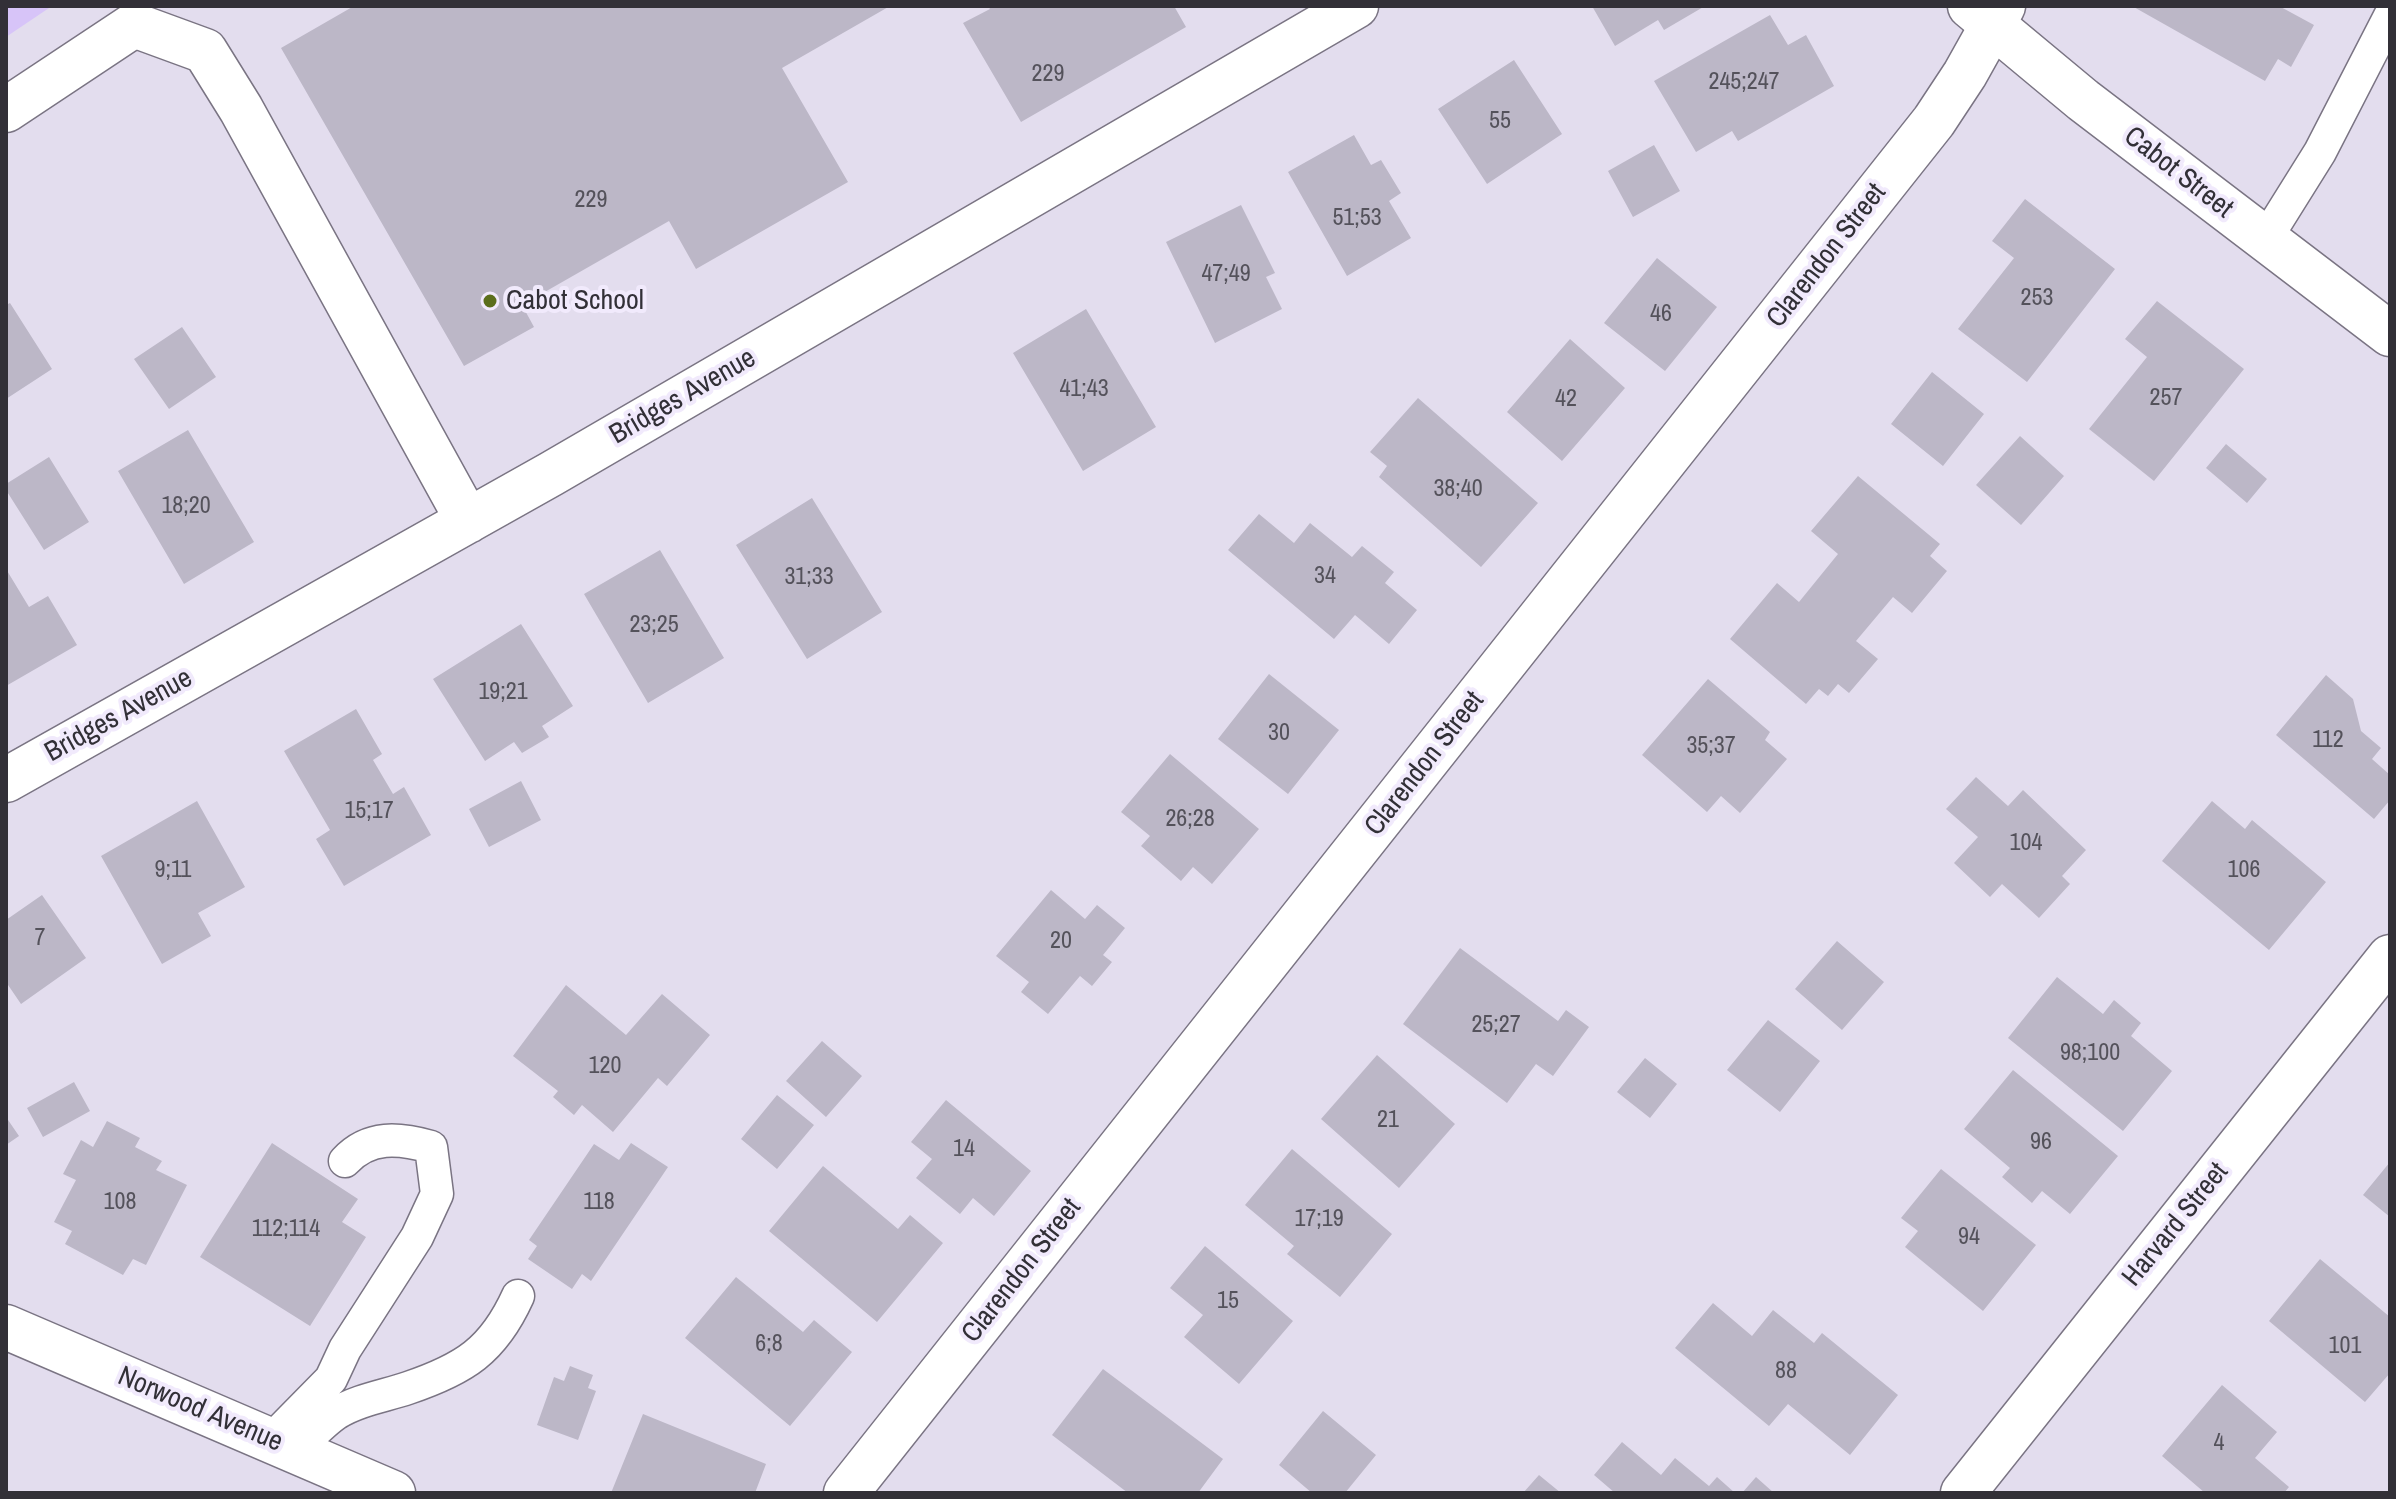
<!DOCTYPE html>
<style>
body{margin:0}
#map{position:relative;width:2396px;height:1499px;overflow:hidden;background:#e3ddee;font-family:"Archivo Narrow",sans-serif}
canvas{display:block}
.frame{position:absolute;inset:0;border:8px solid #323037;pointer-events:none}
</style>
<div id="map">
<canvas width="2396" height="1499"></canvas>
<div class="frame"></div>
</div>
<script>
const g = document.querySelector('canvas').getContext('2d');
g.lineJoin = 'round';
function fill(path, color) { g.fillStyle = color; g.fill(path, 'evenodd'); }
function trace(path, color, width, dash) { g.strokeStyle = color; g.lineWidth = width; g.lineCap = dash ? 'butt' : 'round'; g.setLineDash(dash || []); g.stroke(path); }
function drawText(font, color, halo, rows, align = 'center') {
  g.font = font + ' "Archivo Narrow",sans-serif'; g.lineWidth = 8; g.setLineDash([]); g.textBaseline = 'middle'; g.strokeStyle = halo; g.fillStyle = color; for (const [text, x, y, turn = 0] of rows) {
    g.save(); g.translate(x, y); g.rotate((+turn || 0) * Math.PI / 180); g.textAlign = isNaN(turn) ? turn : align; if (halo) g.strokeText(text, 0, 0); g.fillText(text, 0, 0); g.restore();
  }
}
fill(new Path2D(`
 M6,6H52L6,37Z`), '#d7c4f8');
fill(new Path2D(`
 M354,6H890L782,68L848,182L696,269L669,221L522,305L534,327L464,366L281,48Z
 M988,6H1174L1186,27L1021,122L963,23L990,9Z
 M1592,6H1705L1664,30L1658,20L1615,46Z
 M2132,6H2279L2314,25L2291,67L2278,59L2265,81Z
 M1770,15L1788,45L1806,35L1834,86L1738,141L1732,131L1696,152L1654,81Z
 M1514,60L1562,134L1487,184L1438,109Z
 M1354,135L1371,165L1381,160L1401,193L1389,201L1411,238L1347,276L1288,172Z
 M1654,145L1680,191L1633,217L1608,171Z
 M2025,199L2115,269L2027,382L1958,329L2014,258L1992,241Z
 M1241,205L1275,273L1266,277L1282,309L1215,343L1166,242Z
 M1657,258L1717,307L1665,371L1604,323Z
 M2157,301L2244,369L2154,481L2089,429L2147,357L2125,339Z
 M10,303L52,369L6,399V305Z
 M1086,309L1156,427L1083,471L1013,353Z
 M182,327L216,377L169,409L134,359Z
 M1570,339L1625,388L1562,461L1507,412Z
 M1932,372L1984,414L1943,466L1891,424Z
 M1418,398L1538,503L1481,567L1379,477L1387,466L1370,452Z
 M188,430L254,542L184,584L118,471Z
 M2020,436L2064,476L2021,525L1976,485Z
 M2226,444L2267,479L2247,503L2206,468Z
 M49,457L89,522L44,550L6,490V484Z
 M1858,476L1940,544L1930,556L1947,571L1912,613L1893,597L1856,641L1878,659L1849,693L1838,684L1828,696L1819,689L1806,704L1730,639L1777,583L1799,602L1838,554L1811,531Z
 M812,498L882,612L807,659L736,545Z
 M1259,514L1294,543L1310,523L1352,557L1362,546L1394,572L1385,583L1417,610L1389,644L1355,615L1334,639L1228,550Z
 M660,550L724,658L648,703L584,594Z
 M6,569L29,607L48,596L77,645L6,686Z
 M521,624L573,706L542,726L549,737L522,753L514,742L485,761L433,679Z
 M1269,674L1339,730L1288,794L1218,739Z
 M2326,675L2353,699L2361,731L2381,748L2372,759L2390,775V800L2374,819L2276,735Z
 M1708,679L1770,732L1765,740L1787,759L1740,813L1721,796L1707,812L1642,755Z
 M356,709L382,754L373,760L393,794L404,787L431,835L344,886L316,839L330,830L284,751Z
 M1170,754L1259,829L1212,884L1193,867L1181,881L1141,846L1150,836L1121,812Z
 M1976,777L2008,806L2023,790L2086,850L2062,876L2070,884L2039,918L2002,884L1990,897L1954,863L1978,837L1946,809Z
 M521,781L541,820L489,847L469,809Z
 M197,801L245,887L198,913L211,936L162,964L101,856Z
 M2212,801L2245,829L2252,820L2326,882L2269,950L2162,861Z
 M1051,890L1085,919L1097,905L1125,928L1103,955L1112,962L1092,986L1080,976L1048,1014L1021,992L1029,982L996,956Z
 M42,895L86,958L21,1004L6,982V920Z
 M1837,941L1884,982L1842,1030L1795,989Z
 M1460,948L1558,1021L1566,1010L1589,1027L1553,1076L1536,1064L1507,1103L1403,1024Z
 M2057,977L2103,1014L2114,1000L2141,1023L2131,1036L2172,1071L2123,1131L2008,1038Z
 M566,985L626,1035L662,994L710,1035L667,1086L658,1078L613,1132L582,1105L574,1115L553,1097L558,1091L513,1056Z
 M1768,1020L1820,1061L1780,1112L1727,1070Z
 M822,1041L862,1076L826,1117L786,1081Z
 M1377,1055L1455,1124L1399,1188L1321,1119Z
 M1645,1058L1677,1084L1650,1118L1617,1092Z
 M2013,1070L2118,1156L2070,1214L2042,1191L2032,1203L2002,1177L2010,1168L1964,1129Z
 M74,1082L90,1111L43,1137L27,1108Z
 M777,1095L814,1125L777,1169L741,1139Z
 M946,1100L1031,1171L994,1216L973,1198L960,1214L916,1178L932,1159L911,1142Z
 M6,1117L19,1136L6,1145Z
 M107,1121L140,1138L135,1147L162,1161L156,1170L187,1185L146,1265L133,1259L123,1275L65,1244L72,1231L54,1222L76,1180L63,1174L81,1140L93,1147Z
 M272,1143L358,1199L342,1222L366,1237L310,1326L200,1257Z
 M631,1143L668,1167L591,1281L582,1274L572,1289L528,1259L537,1246L529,1240L594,1144L619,1160Z
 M1292,1149L1392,1234L1340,1297L1287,1254L1294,1246L1245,1205Z
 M2390,1162V1217L2363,1195Z
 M823,1166L898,1229L910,1215L943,1243L877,1322L769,1231Z
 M1941,1169L2036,1245L1983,1311L1905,1247L1918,1231L1901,1218Z
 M1205,1246L1293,1321L1239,1384L1184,1337L1203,1315L1170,1288Z
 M2320,1259L2390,1317V1373L2365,1402L2269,1321Z
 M736,1277L803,1332L814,1320L852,1352L790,1426L685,1338Z
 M1713,1303L1752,1336L1773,1310L1814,1343L1822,1333L1898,1395L1850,1455L1788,1404L1769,1426L1675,1348Z
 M570,1366L593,1375L588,1388L596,1391L578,1440L537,1425L554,1377L564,1381Z
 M1103,1369L1223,1459L1198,1493H1128L1052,1435Z
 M2222,1385L2277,1432L2255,1458L2289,1487L2284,1493H2205L2162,1456Z
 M1323,1411L1376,1455L1345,1493H1312L1279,1465Z
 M643,1414L766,1464L755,1493H611Z
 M1622,1442L1661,1475L1675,1458L1709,1486L1717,1477L1735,1493H1615L1594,1475Z
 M1539,1475L1561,1493H1523Z
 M1756,1477L1774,1493H1742Z`), '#bcb7c7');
const lane = new Path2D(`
 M2265,240L2320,152L2390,16
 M271,1440L331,1379L345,1349L417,1237L437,1194L431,1147C399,1138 369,1135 345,1161
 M295,1451C308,1439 322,1423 337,1413C358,1400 384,1396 408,1388C464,1369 493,1351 518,1296`);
const street = new Path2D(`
 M6,110L134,25L205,51L241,109L468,521
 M6,780L551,474L1356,6
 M6,1327L393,1493
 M846,1493L1934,121L1965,74L2003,6
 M1963,1493L2390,957`);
const secondary = new Path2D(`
 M1970,6L2083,100L2390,334`);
trace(lane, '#7a7483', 35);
trace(street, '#7a7483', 47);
trace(secondary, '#7a7483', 47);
trace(lane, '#fff', 32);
trace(street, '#fff', 44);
trace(secondary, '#fff', 44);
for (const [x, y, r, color] of [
 [490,301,8,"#5b6e1c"]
]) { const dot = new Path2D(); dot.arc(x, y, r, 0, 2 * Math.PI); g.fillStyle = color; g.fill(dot); trace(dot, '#f1eafc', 3); }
drawText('24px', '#54525b', null, [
 ["229",1048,75],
 ["245;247",1744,83],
 ["55",1500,122],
 ["229",591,201],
 ["51;53",1357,219],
 ["47;49",1226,275],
 ["253",2037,299],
 ["46",1661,315],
 ["41;43",1084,390],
 ["257",2166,399],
 ["42",1566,400],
 ["38;40",1458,490],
 ["18;20",186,507],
 ["34",1325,577],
 ["31;33",809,578],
 ["23;25",654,626],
 ["19;21",503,693],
 ["30",1279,734],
 ["112",2328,741],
 ["35;37",1711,747],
 ["15;17",369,812],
 ["26;28",1190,820],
 ["104",2026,844],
 ["9;11",173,871],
 ["106",2244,871],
 ["7",40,939],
 ["20",1061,942],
 ["25;27",1496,1026],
 ["98;100",2090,1054],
 ["120",605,1067],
 ["21",1388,1121],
 ["96",2041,1143],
 ["14",964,1150],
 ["108",120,1203],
 ["118",599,1203],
 ["17;19",1319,1220],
 ["112;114",286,1230],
 ["94",1969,1238],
 ["15",1228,1302],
 ["6;8",769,1345],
 ["101",2345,1347],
 ["88",1786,1372],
 ["4",2219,1444]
]);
drawText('28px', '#323037', '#f1eafc', [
 ["Cabot Street",2178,173,38],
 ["Clarendon Street",1827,256,-52],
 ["Bridges Avenue",683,397,-30],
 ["Bridges Avenue",119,716,-29],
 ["Clarendon Street",1425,764,-52],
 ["Harvard Street",2176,1225,-51],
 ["Clarendon Street",1022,1271,-52],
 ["Norwood Avenue",200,1410,23]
]);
drawText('28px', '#323037', '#f1eafc', [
 ["Cabot School",506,301]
], 'left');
</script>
